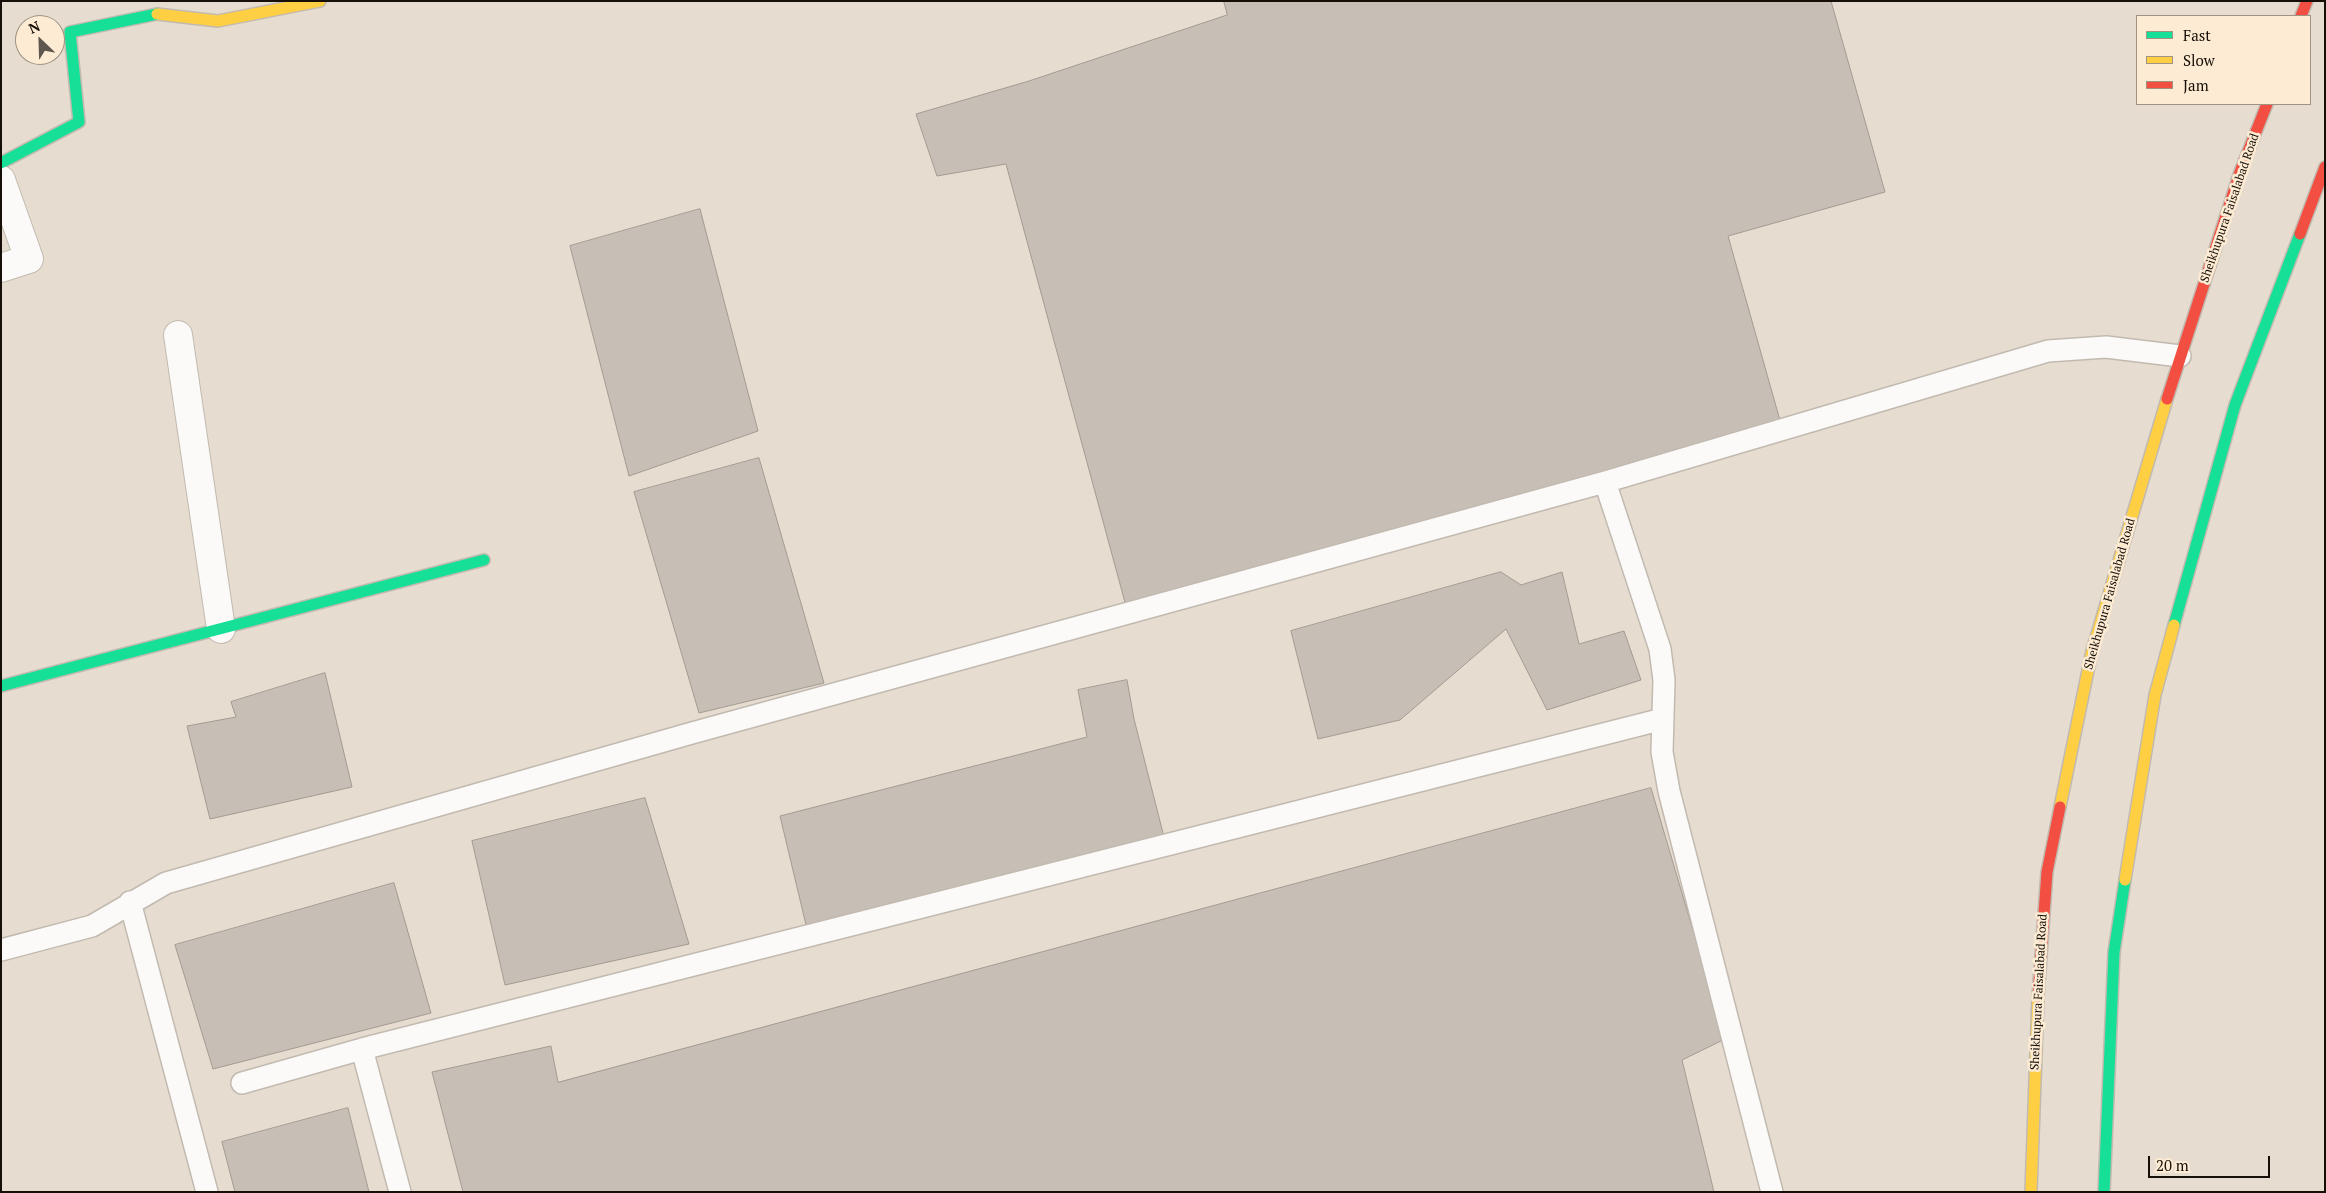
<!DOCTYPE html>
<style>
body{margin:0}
#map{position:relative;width:2326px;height:1193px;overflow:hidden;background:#e6ddd0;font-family:"PT Serif",serif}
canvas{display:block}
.frame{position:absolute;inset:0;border:2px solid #150f07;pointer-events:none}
.legend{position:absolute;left:2136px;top:15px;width:175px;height:90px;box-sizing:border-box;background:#fdebd3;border:1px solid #a09381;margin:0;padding:6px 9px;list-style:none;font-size:15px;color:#150f07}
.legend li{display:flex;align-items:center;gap:10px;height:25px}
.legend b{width:25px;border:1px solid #a09381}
.north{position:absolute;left:15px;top:15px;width:50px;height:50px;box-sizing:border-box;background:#fdebd3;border:1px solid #a09381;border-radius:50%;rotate:336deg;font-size:14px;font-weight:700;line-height:20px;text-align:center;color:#150f07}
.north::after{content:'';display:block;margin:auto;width:18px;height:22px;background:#5e574d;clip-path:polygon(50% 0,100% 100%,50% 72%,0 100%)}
.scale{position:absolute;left:2148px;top:1156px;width:122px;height:22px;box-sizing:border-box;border:2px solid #150f07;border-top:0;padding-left:6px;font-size:15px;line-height:18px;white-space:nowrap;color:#150f07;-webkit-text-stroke:4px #fdebd3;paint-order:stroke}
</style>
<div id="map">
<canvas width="2326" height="1193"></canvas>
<div class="frame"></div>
<ul class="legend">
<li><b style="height:6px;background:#16e098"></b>Fast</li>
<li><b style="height:6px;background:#ffcf43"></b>Slow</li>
<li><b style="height:6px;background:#f24e42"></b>Jam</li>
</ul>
<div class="north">N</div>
<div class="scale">20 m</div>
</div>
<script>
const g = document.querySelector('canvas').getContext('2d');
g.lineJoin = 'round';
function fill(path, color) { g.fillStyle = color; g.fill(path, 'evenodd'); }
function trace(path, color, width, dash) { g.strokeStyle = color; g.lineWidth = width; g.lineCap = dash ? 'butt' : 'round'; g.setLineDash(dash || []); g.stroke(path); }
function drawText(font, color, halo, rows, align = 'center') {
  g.font = font + ' "PT Serif",serif'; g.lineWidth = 5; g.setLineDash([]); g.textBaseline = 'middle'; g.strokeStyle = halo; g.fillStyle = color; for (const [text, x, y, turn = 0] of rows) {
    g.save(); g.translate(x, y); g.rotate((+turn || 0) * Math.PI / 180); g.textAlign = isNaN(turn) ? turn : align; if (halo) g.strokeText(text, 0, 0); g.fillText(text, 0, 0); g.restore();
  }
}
const building = new Path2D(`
 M1224,1H1831L1885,192L1728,236L1781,424L1126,606L1006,164L937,176L916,114L1029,81L1227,15Z
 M700,209L758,431L629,476L570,246Z
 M759,458L824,683L699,713L634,492Z
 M1501,572L1521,585L1562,572L1579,644L1624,631L1641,680L1547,710L1506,629L1400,720L1318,739L1291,631Z
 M325,673L352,787L210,819L187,726L236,717L231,702Z
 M1127,680L1134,719L1164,837L807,929L780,816L1087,737L1078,690Z
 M1651,788L1725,1039L1682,1060L1714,1192H463L432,1072L551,1046L558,1082Z
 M645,798L689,944L505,985L472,841Z
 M394,883L431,1013L213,1069L175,945Z
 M348,1108L369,1192H235L222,1142Z`);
fill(building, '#c7bfb6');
trace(building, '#a29b91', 1);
const lane = new Path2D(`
 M1605,482L1660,649L1664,680L1662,752L1669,791L1772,1192
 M130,902L207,1192
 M1,950L92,926L166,883L692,733L1605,482L2048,351L2106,347L2180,356
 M362,1049L400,1192
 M242,1083L362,1049L1663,719`);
const street = new Path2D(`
 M1,180L29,259L1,268
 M178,335L221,629`);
const fast = new Path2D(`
 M1,163L79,122L70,32L157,14
 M2174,625L2235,405L2300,234
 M1,686L484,560
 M2104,1192L2114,952L2125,880`);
const slow = new Path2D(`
 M157,14L218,21L320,1
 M2060,807L2092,651L2167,399
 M2125,880L2155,695L2174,625
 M2031,1192L2038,997`);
const jam = new Path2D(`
 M2301,16L2307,1
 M2300,234L2325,167
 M2167,399L2240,172L2267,104
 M2038,997L2047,872L2060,807`);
trace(lane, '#c2bab0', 24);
trace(street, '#c2bab0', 30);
trace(fast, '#c2bab0', 14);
trace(slow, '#c2bab0', 14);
trace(jam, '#c2bab0', 14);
trace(lane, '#fbfaf8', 21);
trace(street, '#fbfaf8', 28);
trace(fast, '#16e098', 11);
trace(slow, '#ffcf43', 11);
trace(jam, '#f24e42', 11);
drawText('12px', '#150f07', '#fdebd3', [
 ["Sheikhupura Faisalabad Road",2230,208,-71],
 ["Sheikhupura Faisalabad Road",2110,594,-74],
 ["Sheikhupura Faisalabad Road",2039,992,-87]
]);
</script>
